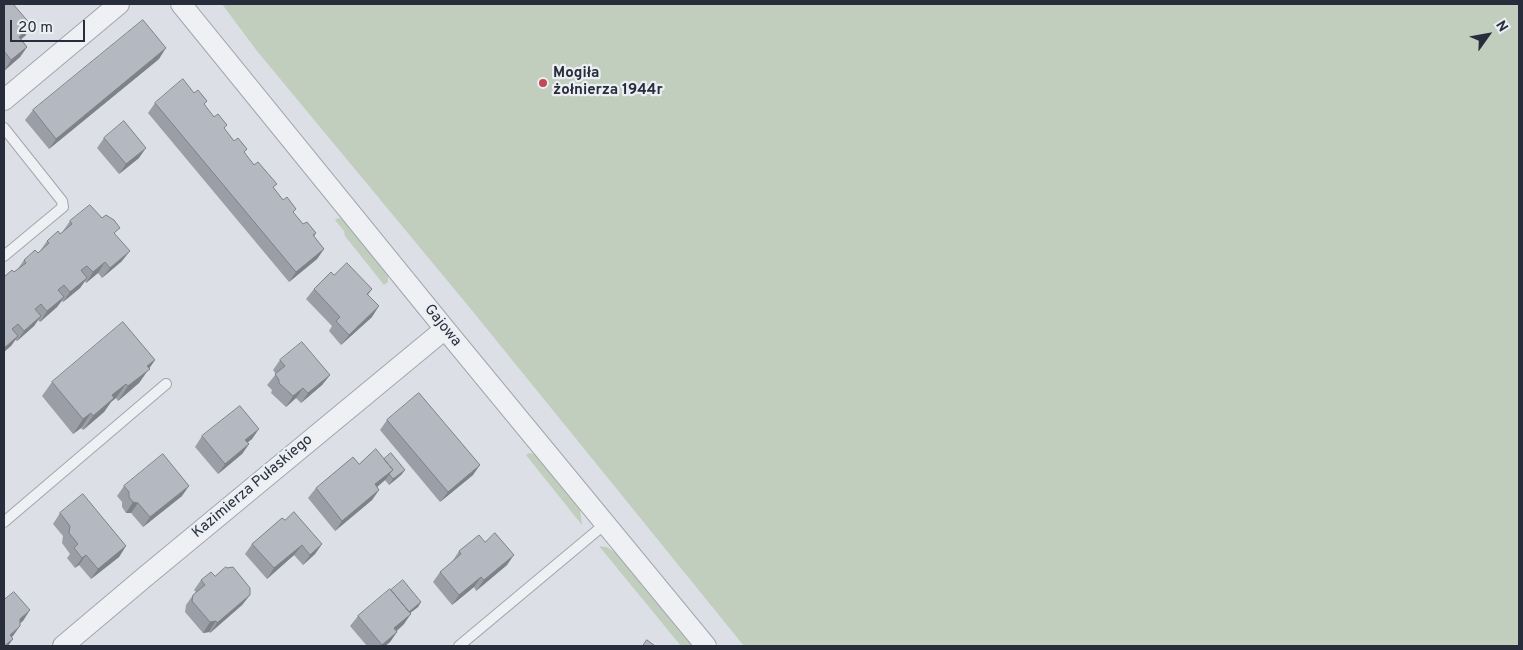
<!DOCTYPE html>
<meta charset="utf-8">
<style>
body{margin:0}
#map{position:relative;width:1523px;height:650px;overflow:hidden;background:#dcdfe5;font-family:Overpass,sans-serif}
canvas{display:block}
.frame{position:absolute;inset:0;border:5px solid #272d3a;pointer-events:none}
.north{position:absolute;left:1463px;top:10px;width:50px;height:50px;-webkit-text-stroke:4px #ebeef3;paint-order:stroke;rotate:58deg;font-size:14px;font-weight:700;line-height:20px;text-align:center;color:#272d3a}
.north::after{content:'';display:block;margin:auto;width:18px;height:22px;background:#272d3a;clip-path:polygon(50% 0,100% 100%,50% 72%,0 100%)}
.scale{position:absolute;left:10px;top:20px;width:75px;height:22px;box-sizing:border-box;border:2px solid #272d3a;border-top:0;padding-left:6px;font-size:15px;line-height:18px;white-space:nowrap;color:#272d3a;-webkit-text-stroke:4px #ebeef3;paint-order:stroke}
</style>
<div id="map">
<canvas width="1523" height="650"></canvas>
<div class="frame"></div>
<div class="north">N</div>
<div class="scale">20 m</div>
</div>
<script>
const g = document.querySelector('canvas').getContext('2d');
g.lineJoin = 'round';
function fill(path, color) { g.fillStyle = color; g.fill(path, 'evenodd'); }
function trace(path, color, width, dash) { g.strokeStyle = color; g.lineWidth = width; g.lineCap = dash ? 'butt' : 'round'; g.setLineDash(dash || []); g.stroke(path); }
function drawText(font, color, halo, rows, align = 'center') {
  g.font = font + ' Overpass,sans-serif'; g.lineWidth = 4.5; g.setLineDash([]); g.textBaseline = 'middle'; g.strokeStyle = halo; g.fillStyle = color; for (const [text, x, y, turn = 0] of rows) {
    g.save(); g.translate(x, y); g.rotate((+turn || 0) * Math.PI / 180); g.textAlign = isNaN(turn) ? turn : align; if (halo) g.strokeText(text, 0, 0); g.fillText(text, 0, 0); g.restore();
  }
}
fill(new Path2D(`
 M222,4H1519V646H744L470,308L257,51Z
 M338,218L342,219L388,276V282L384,285L345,236L344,231L335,220Z
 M529,453L534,454L580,510L582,525L526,455Z
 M599,546L606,547L615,552L693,646H681Z`), '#c1cebe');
const service = new Path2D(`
 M4,128L62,201L63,207L4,256
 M4,522L166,384
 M459,646L605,524`);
const minor = new Path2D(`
 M181,4L445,329L706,646
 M4,100L119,4
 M63,646L146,576L445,329`);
trace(service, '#a2a6ae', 12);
trace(minor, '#a2a6ae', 22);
trace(service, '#eef0f4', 10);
trace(minor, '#eef0f4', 20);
fill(new Path2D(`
 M4,4L32,26L25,36L21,39L27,47L20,57L4,71Z
 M159,59L49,149L25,120L33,110Z
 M194,93L303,224L316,233L314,237L324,249L317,259L289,282L148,113L155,103Z
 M104,138L139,158L119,174L97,148Z
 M70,221L115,235L122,261L102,278L98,273L86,283L85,281L80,288L63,302L62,301L57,307L40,322L38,320L34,326L17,341L15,340L11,346L14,272L17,270L24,260L40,251L47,241L60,234L63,232V231Z
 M334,275L372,289L368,295L372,317L341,345L329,331L332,326L306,299L314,289Z
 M155,360L139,383L118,401L116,398L111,402L104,412L83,430L81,428L73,434L42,396L52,382Z
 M280,360L330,375L322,385L301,403L296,398L286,407L271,393L272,390L267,385L276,374L273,370Z
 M387,420L473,475L440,502L380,430Z
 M202,436L252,439L248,442L249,444L242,454L218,474L195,447Z
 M384,459L405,470L401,475L389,485L385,480L377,487L379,490L372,500L335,531L308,498L316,488L359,464Z
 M124,486L182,496L143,527L131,513H126L122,507V502L117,496Z
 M60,513L126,546L119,557L91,579L79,565L75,568L67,558L70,554L62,543L63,536L53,524Z
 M285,520L322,544L315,554L303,565L294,555L267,579L245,554L252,544Z
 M459,551L507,565L476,591L474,587L452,605L433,582L440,572L452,562Z
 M215,576L250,595L242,605L210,633L209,632L203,633L185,612L186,605L193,595L196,592L194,590L201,580Z
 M391,590L421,602L418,607L410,613L404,624L397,631V632L390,642L385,646H367L350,626L358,616Z`), '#9b9ea6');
fill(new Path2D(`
 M32,26L25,36L12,47L19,37Z
 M27,47L20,57L4,71L11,60Z
 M166,48L159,59L49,149L56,139Z
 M146,148L139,158L119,174L126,164Z
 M324,249L317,259L289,282L296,272Z
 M130,251L122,261L102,278L110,268Z
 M105,262L98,273L86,283L93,272Z
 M87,278L80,288L63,302L70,292Z
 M64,297L57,307L40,322L47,311Z
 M379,306L372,317L341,345L349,335Z
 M41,316L34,326L17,341L24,331Z
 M18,336L11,346L4,352V348Z
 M155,360L139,383L118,401L128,386L147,366Z
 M330,375L322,385L301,403L308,393Z
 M126,384L116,398L111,402L104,412L83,430L93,416L112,395Z
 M303,388L296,398L286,407L293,396Z
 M91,413L81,428L73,434L83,419Z
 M259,429L252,439L238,450L245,440Z
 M249,444L242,454L218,474L225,464Z
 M480,465L473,475L440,502L448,492Z
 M393,470L385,480L368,495L375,484Z
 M405,470L401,475L389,485L393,479Z
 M189,486L182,496L143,527L150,517Z
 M379,490L372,500L335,531L342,521Z
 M133,502L138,503L131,513H126Z
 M322,544L315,554L303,565L310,555Z
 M302,545L294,555L267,579L274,568Z
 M126,546L119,557L91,579L98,569Z
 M86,555L79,565L75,568L82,558Z
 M514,555L507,565L476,591L484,580Z
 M481,577L474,587L452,605L459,595Z
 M250,595L242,605L210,633L217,623Z
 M421,602L418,607L401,620L405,615Z
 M30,610L23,621L13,629L20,619Z
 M411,614L404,624L387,639L394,628Z
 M216,621L209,632L203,633L210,622Z
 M20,626L13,636L4,644L10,635Z
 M397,632L390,642L385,646H381Z
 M13,639L8,646H4Z`), '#7e8187');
const building = new Path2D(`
 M4,4H13L32,26L19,37L27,47L11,60L4,51Z
 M143,20L166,48L56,139L33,110Z
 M183,79L194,93L198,90L207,101L204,104L214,117L218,114L227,125L224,128L234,141L238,138L247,149L244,152L254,165L258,162L277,184L273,187L283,200L287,197L296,209L293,212L303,224L307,222L316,233L313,235L324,249L296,272L155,103Z
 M124,121L146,148L126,164L104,138Z
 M90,205L102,218L106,215L114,220L120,228L114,233L130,251L110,268L105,262L93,272L87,266L81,270L87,278L70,292L64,285L58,290L64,297L47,311L41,304L35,309L41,316L24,331L18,324L12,329L18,336L4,348V277L12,270L14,272L26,263L24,260L35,250L38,253L49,243L47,241L58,231L60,234L72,224L70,221Z
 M347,263L372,289L367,294L379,306L349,335L336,321L340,317L314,289L331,272L334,275Z
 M123,322L155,360L147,366L150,369L128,386L126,384L112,395L114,398L93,416L91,413L83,419L52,382Z
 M302,342L330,375L308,393L303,388L293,396L279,383V380L275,374L285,366L280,360Z
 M419,393L480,465L448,492L387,420Z
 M240,406L259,429L245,440L249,444L225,464L202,436Z
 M376,449L393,470L375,484L379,490L342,521L316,488L353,457L359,464Z
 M391,453L405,470L393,479L389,474L393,470L384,459Z
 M163,454L189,486L150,517L138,503L133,502L129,497V492L124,486Z
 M83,494L126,546L98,569L86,555L82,558L74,548L78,544L69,533L70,526L60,513Z
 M294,512L322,544L310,555L302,545L274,568L252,544L282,518L285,520Z
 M495,533L514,555L484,580L481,577L459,595L440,572L461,554L459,551L479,535L485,542Z
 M226,567L227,568L233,567L250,588V595L217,623L216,621L210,622L192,601L193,595L205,585L201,580L211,572L215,576Z
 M403,580L421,602L409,612L391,590Z
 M390,589L411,614L394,628L397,632L382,645L358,616Z
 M14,592L30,610L20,619V626L10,635L13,639L4,646V600Z
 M647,640L655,646H643Z`);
fill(building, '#b4b8c1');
trace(building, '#7e8187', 1);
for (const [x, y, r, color] of [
 [543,83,5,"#c34855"]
]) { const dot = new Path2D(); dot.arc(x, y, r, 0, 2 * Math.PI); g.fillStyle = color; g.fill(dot); trace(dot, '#ebeef3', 2); }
drawText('bold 15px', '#272d3a', '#ebeef3', [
 ["Mogiła",553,74],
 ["żołnierza 1944r",553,91]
], 'left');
drawText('15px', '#272d3a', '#ebeef3', [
 ["Gajowa",442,326,51],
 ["Kazimierza Pułaskiego",253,487,-40]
]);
</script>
